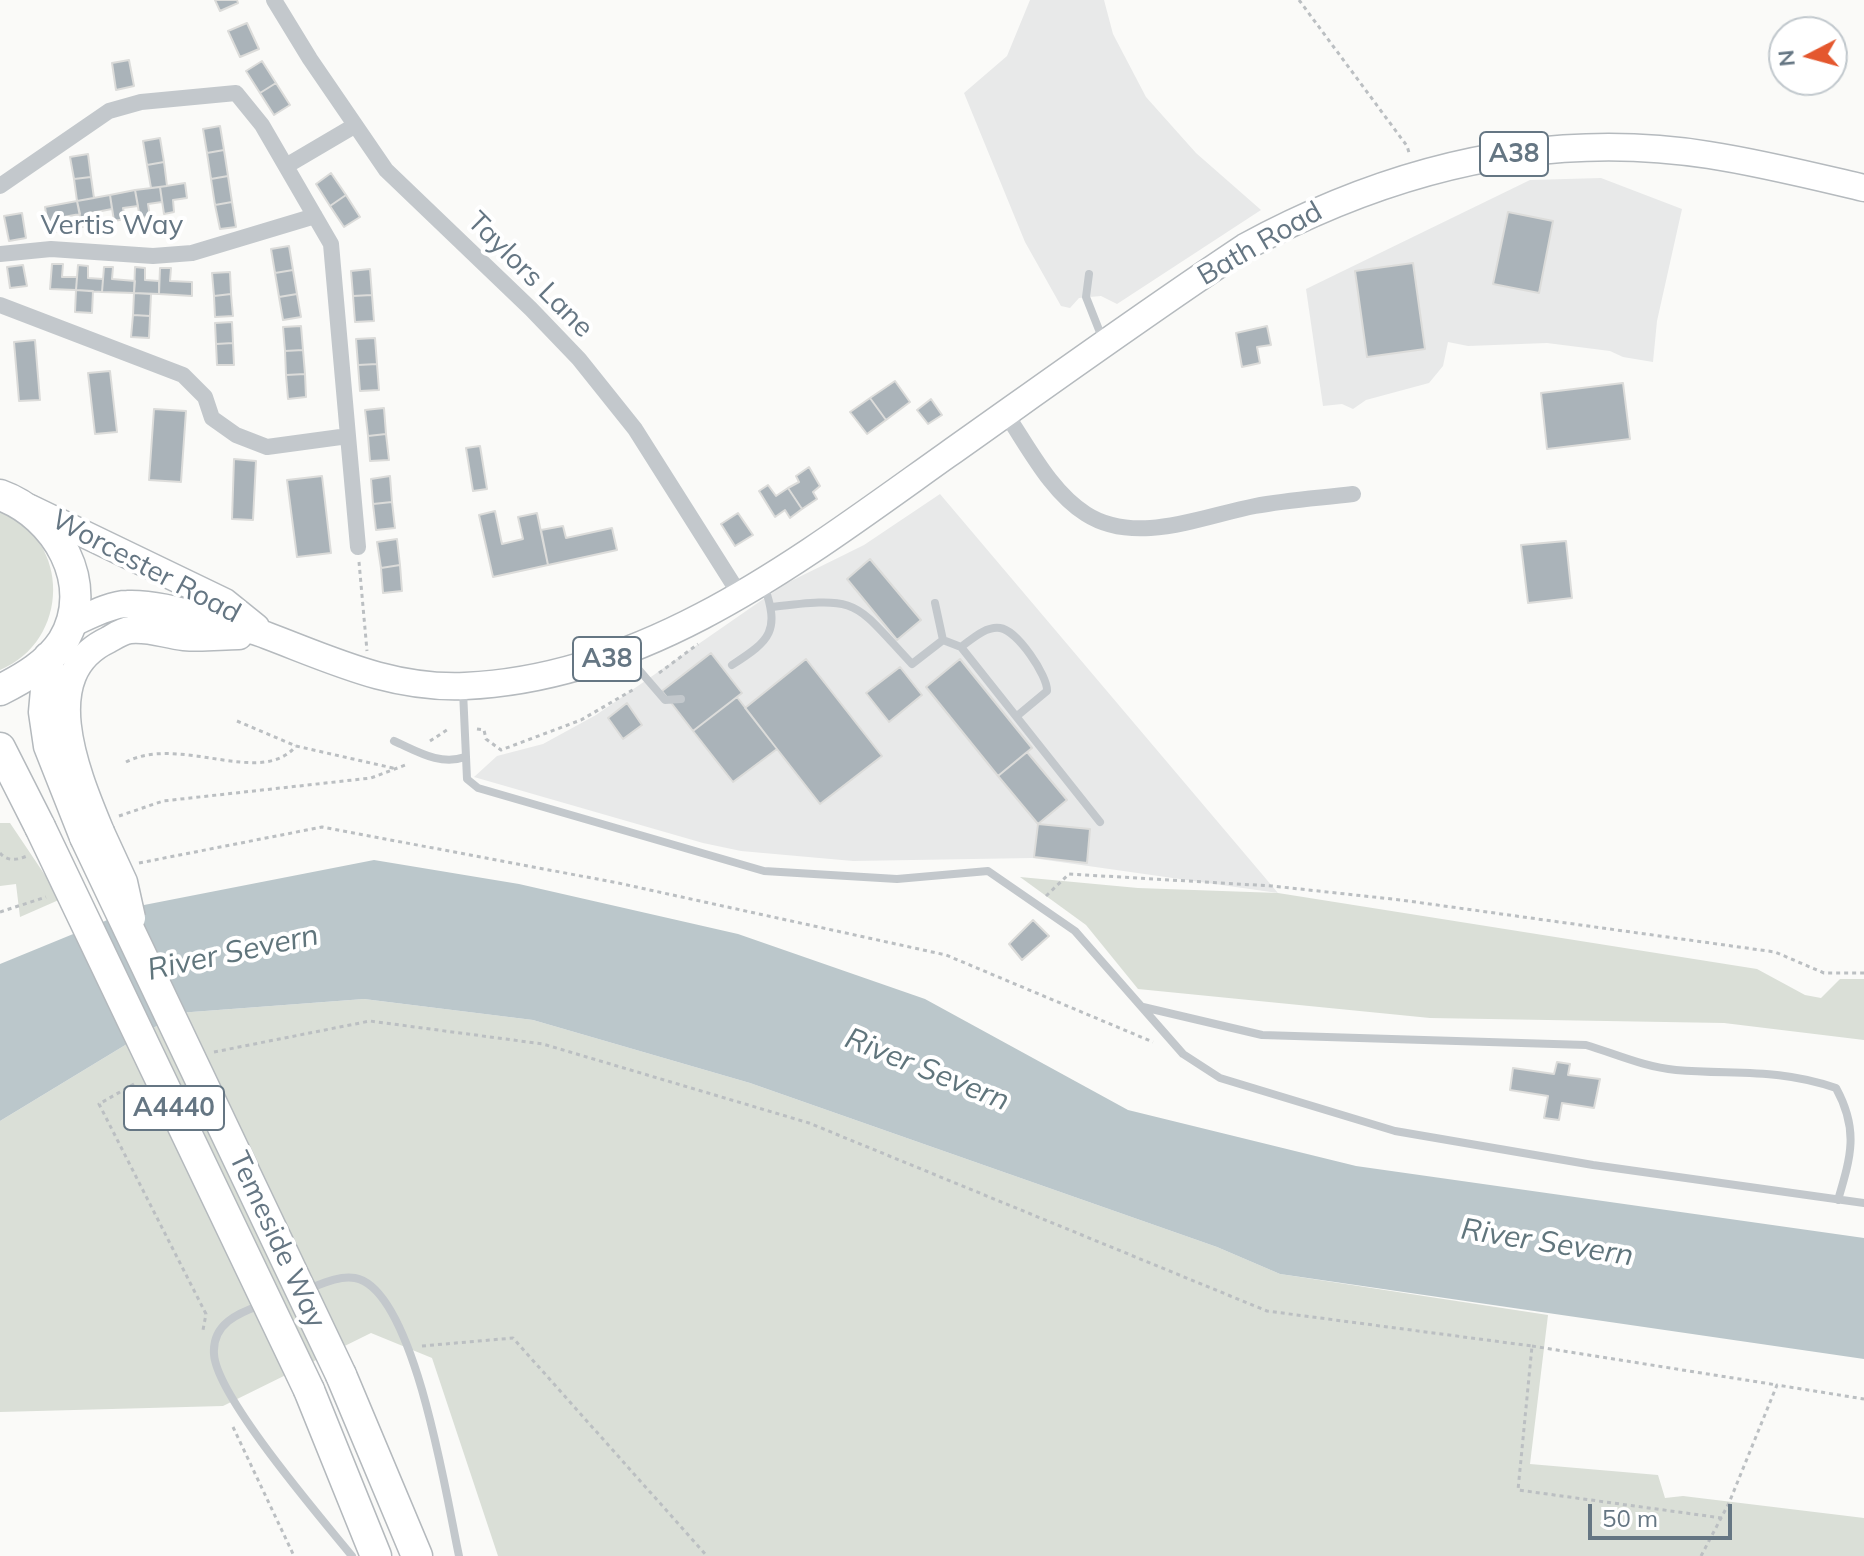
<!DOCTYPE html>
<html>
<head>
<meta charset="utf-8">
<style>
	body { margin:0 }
	#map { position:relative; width:1864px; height:1556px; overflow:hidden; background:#fafaf8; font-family:Mulish,sans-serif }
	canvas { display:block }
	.north { position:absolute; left:1768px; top:16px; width:80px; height:80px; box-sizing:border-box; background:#fff; border:2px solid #c1c8cd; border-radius:50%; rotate:264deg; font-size:22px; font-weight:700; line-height:32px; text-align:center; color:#657683 }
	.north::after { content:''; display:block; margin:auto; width:28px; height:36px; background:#e4572e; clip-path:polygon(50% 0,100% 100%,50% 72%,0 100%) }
	.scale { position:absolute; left:1588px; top:1504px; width:144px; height:36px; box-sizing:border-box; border:4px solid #657683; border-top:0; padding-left:10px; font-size:24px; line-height:28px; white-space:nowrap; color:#657683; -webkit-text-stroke:6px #fff; paint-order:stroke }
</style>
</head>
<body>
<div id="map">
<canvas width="1864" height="1556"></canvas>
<div class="north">N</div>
<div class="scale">50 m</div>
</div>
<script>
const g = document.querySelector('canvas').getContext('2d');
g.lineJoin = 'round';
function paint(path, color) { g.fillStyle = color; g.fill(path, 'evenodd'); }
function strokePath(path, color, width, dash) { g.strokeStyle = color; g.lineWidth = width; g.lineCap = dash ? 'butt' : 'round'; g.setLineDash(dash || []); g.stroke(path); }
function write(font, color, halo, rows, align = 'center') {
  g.font = font + ' Mulish,sans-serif'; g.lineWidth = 8; g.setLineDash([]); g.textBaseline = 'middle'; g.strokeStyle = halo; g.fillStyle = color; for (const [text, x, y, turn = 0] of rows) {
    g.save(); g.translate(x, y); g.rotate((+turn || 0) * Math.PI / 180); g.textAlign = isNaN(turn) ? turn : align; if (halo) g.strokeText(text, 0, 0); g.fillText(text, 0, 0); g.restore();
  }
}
paint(new Path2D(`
	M1030,0H1104L1113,34L1146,97L1196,153L1261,210L1117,304L1101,296L1079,298L1070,308L1061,306L1025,242L964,93L1007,56Z
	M1601,178L1682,209L1657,321L1653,362L1623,357L1610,351L1547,343L1468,346L1448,342L1443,366L1429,383L1366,400L1353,409L1342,404L1323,406L1306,289L1530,180Z
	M940,494L1278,893L1032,858L853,861L741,851L703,843L474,777L497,756L543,744L596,715L785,584L864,545Z`), '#e8e9e9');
paint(new Path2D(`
	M0,511C72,540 70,641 0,670Z
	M0,823H10L61,899L20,917L16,884L0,886Z
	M1020,877L1138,888L1278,893L1757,969L1805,995L1821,998L1840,979H1864V1040L1724,1023L1430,1018L1138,989L1086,925Z
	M364,999L533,1020L750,1083L1217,1247L1280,1274L1548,1315L1530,1464L1658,1475L1665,1498L1683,1496L1864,1518V1556H498L432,1358L371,1333L223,1406L0,1412V1121L178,1013Z`), '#dadfd7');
paint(new Path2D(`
	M374,860L519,884L738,934L925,999L1128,1110L1356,1166L1864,1238V1359L1280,1274L1217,1247L750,1083L533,1020L364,999L178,1013L0,1121V964L144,905Z`), '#bbc7cb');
const building = new Path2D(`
	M215,0H237L238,3L220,11Z
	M247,23L259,49L240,57L228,31Z
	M129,60L134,86L116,90L112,63Z
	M262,61L276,83L260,93L246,71Z
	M276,83L290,105L274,115L260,93Z
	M220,126L224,150L207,153L203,129Z
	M160,138L164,162L147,165L143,141Z
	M224,150L228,176L211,179L207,153Z
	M88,154L91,177L74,179L70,157Z
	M164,162L167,186L151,188L147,165Z
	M331,173L346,195L330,206L316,184Z
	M228,176L232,202L215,205L211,179Z
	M91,177L94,198L77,201L74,179Z
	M185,183L187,198L173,200L174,212L164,214L160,187Z
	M160,187L162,202L148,204L150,217L140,218L135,190Z
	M135,190L138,206L123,208L125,219L114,221L110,195Z
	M110,195L112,209L91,213L93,225L82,227L77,201Z
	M346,195L360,217L344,227L330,206Z
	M77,201L80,214L58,218L60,231L49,233L45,207Z
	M232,202L236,227L220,229L215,205Z
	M1508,212L1553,221L1539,293L1493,284Z
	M22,213L26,238L9,241L4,216Z
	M289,246L293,270L275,273L271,249Z
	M1413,263L1425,349L1367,357L1355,271Z
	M52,264H63L62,277H77L76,290L50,289Z
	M23,265L27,286L10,288L7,267Z
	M78,265L88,266V278L103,279L102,292L76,290Z
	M104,267H113L112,279L135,281L134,293L102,292Z
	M135,267L145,268V280L159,281V294L134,293Z
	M160,268H171L170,281L192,282V296L159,294Z
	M370,269L372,295L353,296L351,271Z
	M293,270L297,294L279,297L275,273Z
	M230,272L231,294L214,296L212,273Z
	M76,290L93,291L92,313L75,312Z
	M134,293L151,294L150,316L133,315Z
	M231,294L233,316L215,317L214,296Z
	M297,294L301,317L283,320L279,297Z
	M372,295L374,321L355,322L353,296Z
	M133,315L150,316L149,338L131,337Z
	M232,322L233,343L216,344L215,323Z
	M301,326L303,350L285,351L283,327Z
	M1267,326L1271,345L1257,347L1260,363L1242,367L1236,333Z
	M375,338L377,364L358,365L356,339Z
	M35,340L40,400L19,401L14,342Z
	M233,343L234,365H217L216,344Z
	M303,350L305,374L286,375L285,351Z
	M377,364L379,390L360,391L358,365Z
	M110,371L117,432L95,434L88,373Z
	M305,374L306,397L288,399L286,375Z
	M895,381L910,402L886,420L870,398Z
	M1623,383L1630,439L1547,449L1541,393Z
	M870,398L886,420L867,434L850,412Z
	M931,399L942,415L928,424L917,410Z
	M384,408L386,434L368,436L365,410Z
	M154,409L186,411L181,482L149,480Z
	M386,434L389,460L370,461L368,436Z
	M480,446L487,489L473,491L466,448Z
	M234,459L256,461L253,520L232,519Z
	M809,467L820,486L813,492L817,499L802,509L788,488L799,482L796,476Z
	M322,476L331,553L297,557L287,480Z
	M390,476L392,502L373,504L371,479Z
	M768,485L776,496L788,488L802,509L790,518L785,510L775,517L759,491Z
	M392,502L395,528L376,530L373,504Z
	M495,511L502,544L523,539L518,517L537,513L548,565L493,577L479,515Z
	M738,513L753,535L735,546L721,524Z
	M563,526L566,538L612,528L617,550L548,565L541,530Z
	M397,539L400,565L381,568L377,542Z
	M1566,541L1572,598L1528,603L1521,545Z
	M870,559L921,620L897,640L847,579Z
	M400,565L402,591L383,593L381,568Z
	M711,653L742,693L693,731L662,691Z
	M806,659L882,756L820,804L745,708Z
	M960,659L1032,748L998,776L926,687Z
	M900,667L922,695L889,722L866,693Z
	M737,697L777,749L733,782L693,731Z
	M627,703L642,725L623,739L608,718Z
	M1027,752L1067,800L1038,824L998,776Z
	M1038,824L1090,829L1087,863L1034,857Z
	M1033,920L1049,936L1022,960L1009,944Z
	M1557,1062L1570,1064L1568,1075L1600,1079L1594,1108L1562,1103L1559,1120L1544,1118L1548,1096L1510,1090L1513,1068L1554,1074Z`);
paint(building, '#aab3b9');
strokePath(building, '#dcdcda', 2);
const primary = new Path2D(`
	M30,508L225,602L256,627
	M71,624C87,617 110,604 127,604C153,603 180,611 205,618C226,623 248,628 268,636C334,661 392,689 465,686C649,678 802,558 947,455C1046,385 1144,314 1245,247C1389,169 1544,129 1709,155C1761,163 1813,176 1864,188
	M101,832C78,776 34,675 108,640C115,636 122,631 130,630C150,628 165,635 184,637C202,639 222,636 239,636`);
const highway = new Path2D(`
	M0,495C56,515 97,584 63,641C48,664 24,678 0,690
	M49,657L44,712L49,746L85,837
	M0,748L40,827
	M341,1375L417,1556
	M309,1390L376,1556`);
strokePath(primary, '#b5babe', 29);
strokePath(highway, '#b4b9bd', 33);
strokePath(new Path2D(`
	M1299,0L1407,146L1410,156
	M359,562L367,651
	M659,673L698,644
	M237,721L296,746L397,769
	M477,729L484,730L486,739L501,750L581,720L636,688
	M430,741L450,728
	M126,762C180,734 261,788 296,746
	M119,816L163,801L371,778L408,764
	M0,853C8,862 17,860 27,856
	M139,863L322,827L618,883L946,955L1153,1042
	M1046,896L1069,874L1272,886L1401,900L1775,952L1824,973H1864
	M0,912L46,897
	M214,1052L370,1021L543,1044L809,1123L1267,1311L1532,1346L1518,1490L1722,1518
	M134,1084L99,1104L206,1314L203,1330
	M422,1346L513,1338L707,1556
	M1532,1346L1777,1385
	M233,1427L294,1556
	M1701,1556L1729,1503L1777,1385L1864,1399`), '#bbbfc2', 3, [4, 4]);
strokePath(new Path2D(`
	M1089,274L1086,297L1103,340
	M935,603L943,640
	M772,607C861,596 853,601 912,664L943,640L961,647L1100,822
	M961,647C971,640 985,626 1000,628C1017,630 1048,676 1047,691L1017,716
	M627,656L665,700L681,699
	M732,665C771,640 780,631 764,585
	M463,691L467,779L478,788L764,871L897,879L988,871L1075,931L1183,1054L1220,1078L1395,1131L1593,1165L1864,1203
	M394,741C417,751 440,766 465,757
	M1143,1007L1262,1035L1586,1045C1616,1054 1644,1067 1676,1070C1735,1075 1777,1068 1836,1088C1859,1130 1851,1156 1838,1200
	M308,1289C321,1284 340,1275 355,1278C415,1289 447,1501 459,1556
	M261,1305C238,1313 212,1324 214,1354C216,1396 322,1519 352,1556`), '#c3c8cc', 8);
strokePath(new Path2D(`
	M274,0L310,59L386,170L531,309L579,359L635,429L740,595
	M286,166L354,126
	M0,186L109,111L141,102L236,93L262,125L331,244L348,436L267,447L236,435L212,418L205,397L183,375L0,305
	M0,254L51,249L153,256L192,253L315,216
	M1006,414C1029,448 1051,492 1086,514C1136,546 1203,516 1255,506C1287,500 1320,498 1353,494
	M348,436L358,547`), '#c3c8cc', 16);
strokePath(primary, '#fff', 26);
strokePath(highway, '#fff', 30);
const primaryBridge = new Path2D(`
	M101,832L124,882L132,918`);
const highwayBridge = new Path2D(`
	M40,827L309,1390
	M85,837L341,1375`);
strokePath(primaryBridge, '#b5babe', 29, []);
strokePath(highwayBridge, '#b4b9bd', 33, []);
strokePath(primaryBridge, '#fff', 26);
strokePath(highwayBridge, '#fff', 30);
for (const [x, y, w] of [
	[1514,154,68],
	[607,659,68],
	[174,1108,100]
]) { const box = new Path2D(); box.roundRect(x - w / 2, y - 22, w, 44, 6); g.fillStyle = '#fff'; g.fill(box); strokePath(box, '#657683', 2); }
write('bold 26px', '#657683', null, [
	["A38",1514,154],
	["A38",607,659],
	["A4440",174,1108]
]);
write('28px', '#657683', '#fff', [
	["Vertis Way",112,226],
	["Bath Road",1260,244,-30],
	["Taylors Lane",530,275,45],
	["Worcester Road",146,567,28],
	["Temeside Way",277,1240,65]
]);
write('italic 30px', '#60757c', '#fff', [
	["River Severn",233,953,-12],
	["River Severn",927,1070,22],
	["River Severn",1547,1243,9]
]);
</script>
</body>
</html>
